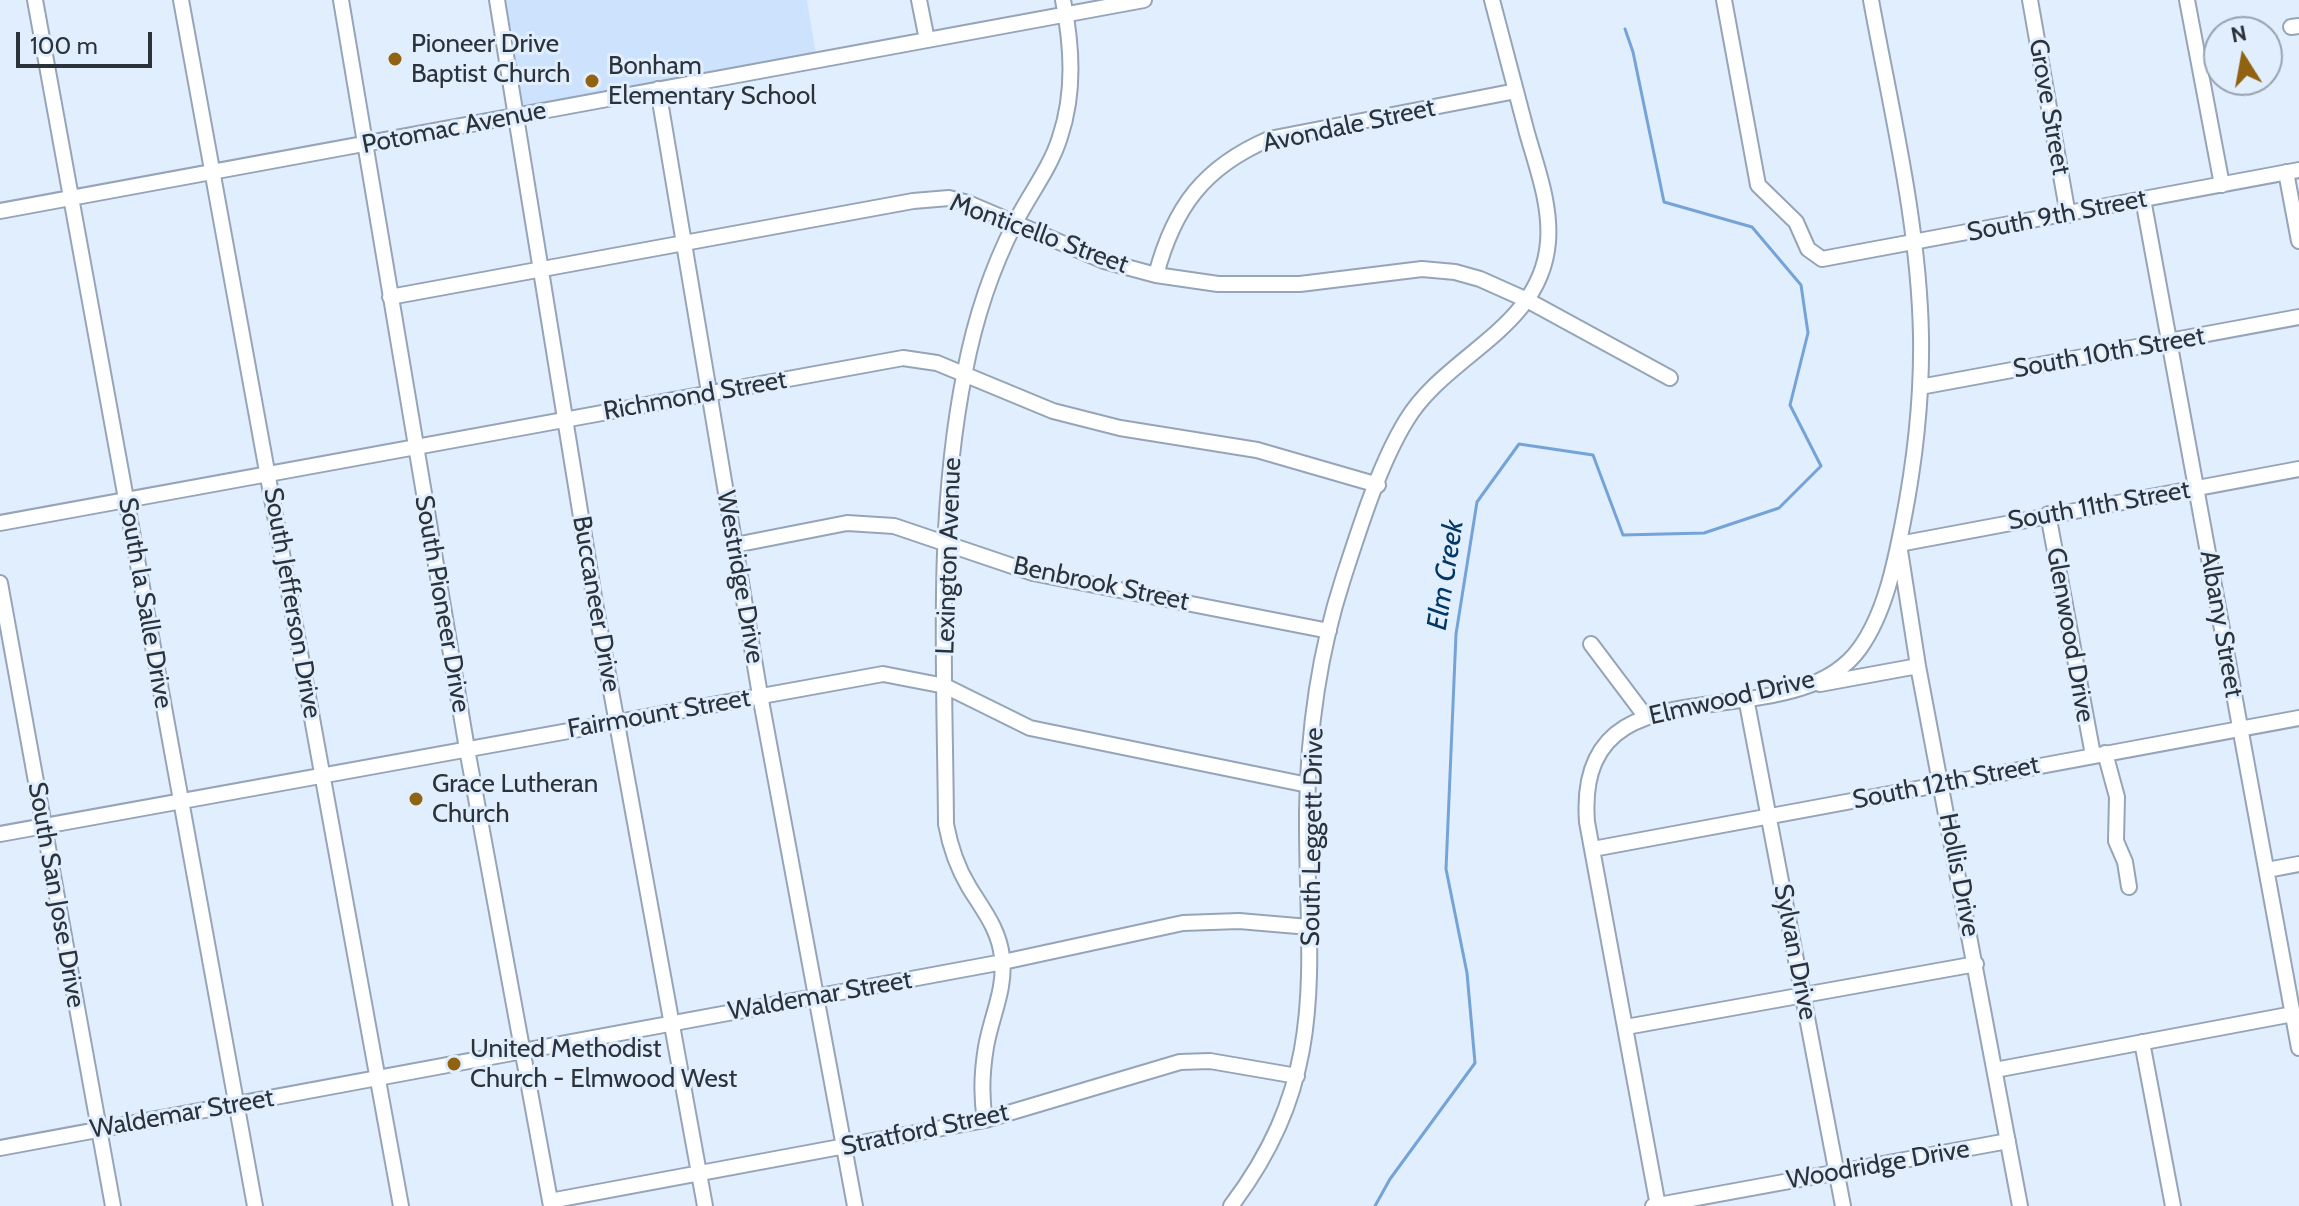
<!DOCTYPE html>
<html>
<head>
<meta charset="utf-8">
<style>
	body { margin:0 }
	#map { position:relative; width:2299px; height:1206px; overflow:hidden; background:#e1eefe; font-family:Cabin,sans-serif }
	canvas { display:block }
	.north { position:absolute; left:2203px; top:16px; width:80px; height:80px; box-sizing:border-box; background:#e1eefe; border:2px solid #98a3af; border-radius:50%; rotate:349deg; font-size:22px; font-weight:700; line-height:32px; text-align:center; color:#2b3239 }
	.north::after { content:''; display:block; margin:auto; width:28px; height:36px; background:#91620f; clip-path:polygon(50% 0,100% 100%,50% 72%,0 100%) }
	.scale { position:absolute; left:16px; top:32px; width:136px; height:36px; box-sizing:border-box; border:4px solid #2b3239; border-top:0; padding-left:10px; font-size:24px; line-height:28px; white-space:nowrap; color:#2b3239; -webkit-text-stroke:6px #e1eefe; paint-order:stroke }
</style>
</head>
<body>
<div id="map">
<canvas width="2299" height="1206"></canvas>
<div class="north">N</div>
<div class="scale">100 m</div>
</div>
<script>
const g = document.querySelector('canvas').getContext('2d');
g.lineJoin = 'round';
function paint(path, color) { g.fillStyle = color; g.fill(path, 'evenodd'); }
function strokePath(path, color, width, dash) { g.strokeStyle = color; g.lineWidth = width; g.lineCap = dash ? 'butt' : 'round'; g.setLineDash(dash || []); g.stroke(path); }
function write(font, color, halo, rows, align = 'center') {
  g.font = font + ' Cabin,sans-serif'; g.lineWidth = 6; g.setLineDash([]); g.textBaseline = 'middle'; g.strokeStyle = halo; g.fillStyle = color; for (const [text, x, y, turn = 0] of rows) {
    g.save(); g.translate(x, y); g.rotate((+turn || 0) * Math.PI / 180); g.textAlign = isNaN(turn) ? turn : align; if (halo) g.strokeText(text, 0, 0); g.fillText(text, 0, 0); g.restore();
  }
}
paint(new Path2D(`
	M504,0H807L816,54L521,108Z`), '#cde3fd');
strokePath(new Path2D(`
	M1375,1206L1390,1179L1475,1063L1467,973L1446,869L1456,634L1477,502L1519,444L1593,455L1623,535L1704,533L1779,508L1821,466L1790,405L1808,333L1801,285L1752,227L1664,202L1633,52L1625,29`), '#74a3d8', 3);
const minor = new Path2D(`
	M35,0L255,1206
	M181,0L401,1206
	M341,0L467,749L551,1206
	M497,0L595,603L705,1206
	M919,0L927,40
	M1724,0L1758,185L1796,222L1808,249L1822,259L2299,170
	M2030,0L2068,215
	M2187,0L2222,185
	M2291,27L2299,26
	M658,89L760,695L855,1206
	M2286,172L2299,241
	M2143,199L2299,1048
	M0,211L1144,0
	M1156,275C1174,207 1204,167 1269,139L1516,91
	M390,297L913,201L949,198L968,203L1104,261L1156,275L1218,284H1300L1422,269L1455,272L1480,279L1527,300L1670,378
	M1920,387L2299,317
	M2048,514L2093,755
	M0,523L903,358L937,363L1053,411L1120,428L1257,450L1378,485
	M735,545L847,523L894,526L1033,573L1329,631
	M0,583L113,1206
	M1591,644L1646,717
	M1820,684L1918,666
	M1746,698L1843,1206
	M2105,753L2117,797L2116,841L2125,862L2129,887
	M0,834L883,674L945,686L1030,728L1308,785
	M1593,849L2299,718
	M2267,870L2299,864
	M1626,1027L1976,964
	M2142,1042L2173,1206
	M1995,1070L2293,1014
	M985,1120C981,1097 982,1071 986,1047C991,1017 1006,989 1002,957C999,929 983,910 969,887C957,867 950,846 946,824C945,673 935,519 965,371C975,319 991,270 1015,223C1029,195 1051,167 1060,137C1075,92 1072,46 1063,0
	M0,1148L1003,962L1183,923L1239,921L1309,927
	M550,1201L985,1120L1180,1062L1210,1061L1297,1076
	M1231,1206C1332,1072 1306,967 1307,812C1308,734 1319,653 1343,579C1359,530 1379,465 1406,421C1446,354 1541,329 1548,242C1551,205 1537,168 1527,133C1515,89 1504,44 1492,0
	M1653,1206L2008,1141
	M1658,1206L1587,822C1574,648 1791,746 1860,648C1885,613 1895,563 1903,522C1915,461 1922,398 1921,336C1919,223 1891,110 1871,0
	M2020,1206L1918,666L1899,544L2299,469`);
strokePath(minor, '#95a5b7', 18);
strokePath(minor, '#fff', 14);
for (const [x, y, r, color] of [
	[395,59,8,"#91620f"],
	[592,81,8,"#91620f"],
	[416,799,8,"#91620f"],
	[454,1064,8,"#91620f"]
]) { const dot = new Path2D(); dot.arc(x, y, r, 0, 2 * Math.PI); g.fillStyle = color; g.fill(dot); strokePath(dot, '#e1eefe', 3); }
write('26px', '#2b3239', '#e1eefe', [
	["Pioneer Drive",411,44],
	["Baptist Church",411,74],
	["Bonham",608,66],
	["Elementary School",608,96],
	["Grace Lutheran",432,784],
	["Church",432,814],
	["United Methodist",470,1049],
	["Church - Elmwood West",470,1079]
], 'left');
write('26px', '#2b3239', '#e1eefe', [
	["Grove Street",2049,107,80],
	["Avondale Street",1349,126,-12],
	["Potomac Avenue",454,128,-11],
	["South 9th Street",2057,216,-11],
	["Monticello Street",1039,234,20],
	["South 10th Street",2109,353,-10],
	["Richmond Street",695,396,-10],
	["South 11th Street",2099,506,-10],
	["Lexington Avenue",949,556,-88],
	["Westridge Drive",740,577,80],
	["Benbrook Street",1101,584,12],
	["South la Salle Drive",145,603,80],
	["South Jefferson Drive",292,603,80],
	["South Pioneer Drive",442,604,80],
	["Buccaneer Drive",596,604,80],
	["Albany Street",2221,624,80],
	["Glenwood Drive",2070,635,80],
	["Elmwood Drive",1732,698,-13],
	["Fairmount Street",659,714,-10],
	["South 12th Street",1946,783,-11],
	["South Leggett Drive",1313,837,-89],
	["Hollis Drive",1959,875,79],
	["South San Jose Drive",56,895,80],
	["Sylvan Drive",1795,952,79],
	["Waldemar Street",820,996,-10],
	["Waldemar Street",182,1114,-10],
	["Stratford Street",925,1130,-12],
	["Woodridge Drive",1878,1165,-10]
]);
write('italic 28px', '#003767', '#e1eefe', [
	["Elm Creek",1446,575,-81]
]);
</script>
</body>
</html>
